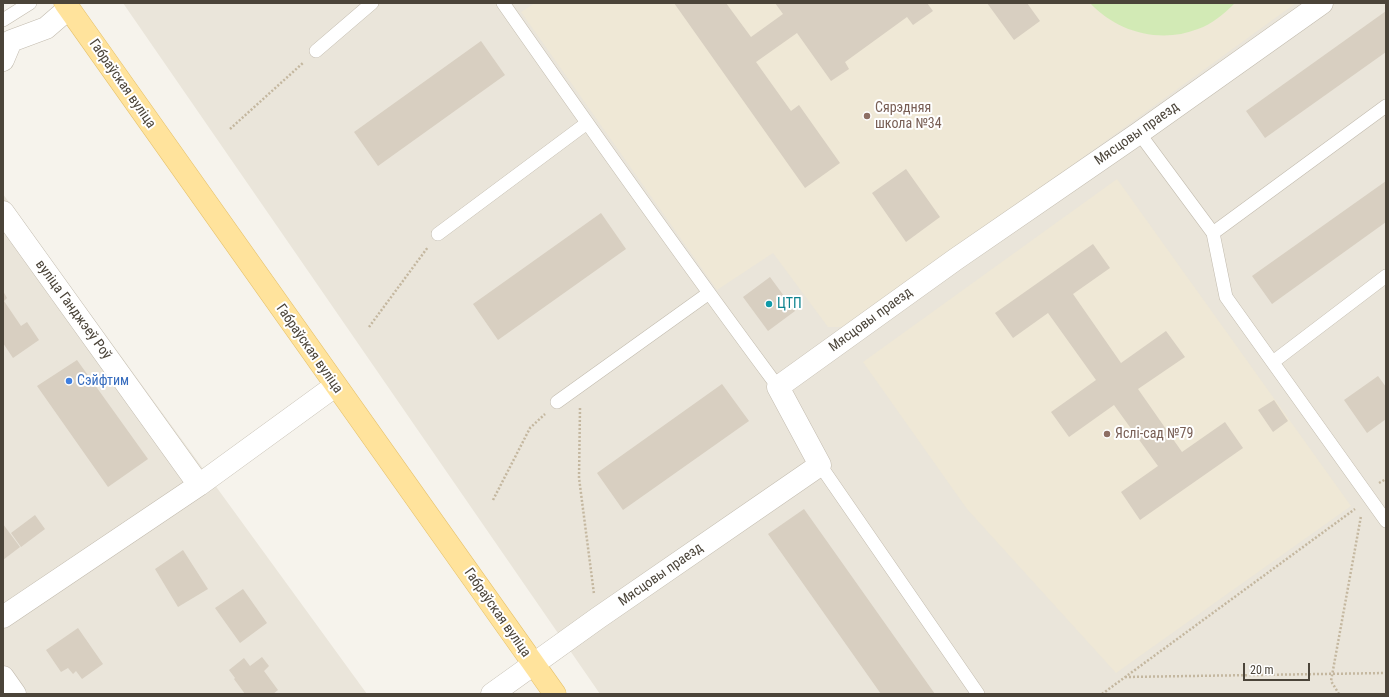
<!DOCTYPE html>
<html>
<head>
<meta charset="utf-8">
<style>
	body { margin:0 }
	#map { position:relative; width:1389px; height:697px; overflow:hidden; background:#f6f3ec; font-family:"Roboto Condensed",sans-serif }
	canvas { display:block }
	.frame { position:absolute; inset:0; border:4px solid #4b4439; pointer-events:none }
	.scale { position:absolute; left:1243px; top:663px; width:67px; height:18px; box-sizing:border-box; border:2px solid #4b4439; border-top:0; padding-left:5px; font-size:12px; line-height:14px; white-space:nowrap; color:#4b4439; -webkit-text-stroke:3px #fff; paint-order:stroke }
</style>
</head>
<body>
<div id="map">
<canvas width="1389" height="697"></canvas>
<div class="frame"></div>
<div class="scale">20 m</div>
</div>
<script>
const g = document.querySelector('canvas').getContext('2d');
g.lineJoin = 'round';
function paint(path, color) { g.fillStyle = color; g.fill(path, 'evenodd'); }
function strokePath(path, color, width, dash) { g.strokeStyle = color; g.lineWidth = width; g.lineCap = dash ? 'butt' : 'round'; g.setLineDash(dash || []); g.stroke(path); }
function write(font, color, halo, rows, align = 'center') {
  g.font = font + ' "Roboto Condensed",sans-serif'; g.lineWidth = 4; g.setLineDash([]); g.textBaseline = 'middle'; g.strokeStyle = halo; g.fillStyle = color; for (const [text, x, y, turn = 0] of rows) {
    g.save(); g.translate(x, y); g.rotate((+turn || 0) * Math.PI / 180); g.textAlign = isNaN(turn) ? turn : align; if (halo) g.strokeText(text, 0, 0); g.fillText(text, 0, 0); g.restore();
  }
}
paint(new Path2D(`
	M123,3H1386V694H600Z
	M3,194L367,694H3Z`), '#eae5da');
paint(new Path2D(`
	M535,3H1296L998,219L845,327H828L773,253L717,290L521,12Z
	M1117,179L1351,506L1116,673L967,509L863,362Z`), '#efe8d6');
paint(new Path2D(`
	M1090,3H1235C1224,14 1212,24 1198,29C1160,44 1117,32 1090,3Z`), '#d2eab5');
paint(new Path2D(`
	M674,3H726L751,37L783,14L775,3H927L933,11L913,25L907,17L845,62L849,69L831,81L797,33L756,62L791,111L799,105L840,163L805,188Z
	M987,3H1027L1040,21L1014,40Z
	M1386,11V52L1265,138L1246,111Z
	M481,41L505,75L378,166L354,132Z
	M906,169L940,217L906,242L872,193Z
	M1386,181V222L1272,304L1252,276Z
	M601,213L626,249L498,340L473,304Z
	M1093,244L1110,268L1073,294L1121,363L1166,331L1185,357L1138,389L1182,452L1225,422L1243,448L1140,520L1121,492L1158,466L1114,405L1069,437L1051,412L1096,380L1048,313L1013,338L995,313Z
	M770,277L795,311L768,331L743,297Z
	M3,291L7,298L4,301L21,326L27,322L39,340L13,358L3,343Z
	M77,360L148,459L108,487L37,386Z
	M1378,376L1386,387V419L1367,433L1344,400Z
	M722,384L749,421L623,510L597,473Z
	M1274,400L1288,421L1273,432L1258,410Z
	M804,509L826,540L935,694H881L768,534Z
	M35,515L45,529L21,547L11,533Z
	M3,524L20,547L3,560Z
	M183,550L208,589L178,607L155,569Z
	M243,589L267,623L240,643L215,608Z
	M78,628L103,664L82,679L76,671L73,674L68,668L61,672L46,650Z
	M262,657L269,666L264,671L278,690L273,694H245L234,679L235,678L229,670L244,658L250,666Z`), '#d8cfc1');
const service = new Path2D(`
	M503,3C593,132 684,260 778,387
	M3,20L30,3
	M316,51L372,3
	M1139,133L1213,233L1226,297L1386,521
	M1213,233L1386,106
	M438,234L587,123
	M1273,362L1386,276
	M557,402L709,293
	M820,465L978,694`);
const minor = new Path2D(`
	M3,60L11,41L46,28L68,9
	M3,212L199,485
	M3,617L199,485L335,386
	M3,677L15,694
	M492,694L598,618L820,465L778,387L956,259L1139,133L1322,3`);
const primary = new Path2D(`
	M65,3L555,694`);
strokePath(service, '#c2bbae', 14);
strokePath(minor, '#c2bbae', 23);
strokePath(primary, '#e6c16a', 23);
strokePath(new Path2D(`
	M230,129L304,62
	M369,327L428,247
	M580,408L579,478L594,594
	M1379,483L1386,479
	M493,500L530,428L545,414
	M1125,677L1386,673
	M1102,694L1355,509
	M1339,694L1331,681L1361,516`), '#c4b79f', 2.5, [2, 2]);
strokePath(service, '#fff', 13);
strokePath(minor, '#fff', 22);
strokePath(primary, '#ffe39c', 22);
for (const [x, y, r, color] of [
	[867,116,4,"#8d6e63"],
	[769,304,4,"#0f9aa8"],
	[69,381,4,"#3f7fe0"],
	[1107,434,4,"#8d6e63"]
]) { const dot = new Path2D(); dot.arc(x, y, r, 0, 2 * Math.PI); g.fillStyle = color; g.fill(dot); strokePath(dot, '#fff', 1.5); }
write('14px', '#4b4439', '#fff', [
	["Габраўская вуліца",122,84,55],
	["Мясцовы праезд",1137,134,-35],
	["вуліца Ганджэеў Роў",73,310,54],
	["Мясцовы праезд",871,320,-36],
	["Габраўская вуліца",309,349,55],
	["Мясцовы праезд",661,575,-35],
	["Габраўская вуліца",497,613,55]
]);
write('14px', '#785e54', '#fff', [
	["Сярэдняя",875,108],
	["школа №34",875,124],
	["Яслі-сад №79",1115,434]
], 'left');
write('14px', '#0d838f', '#fff', [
	["ЦТП",777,304]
], 'left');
write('14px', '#366cbe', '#fff', [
	["Сэйфтим",77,381]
], 'left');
</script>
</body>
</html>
